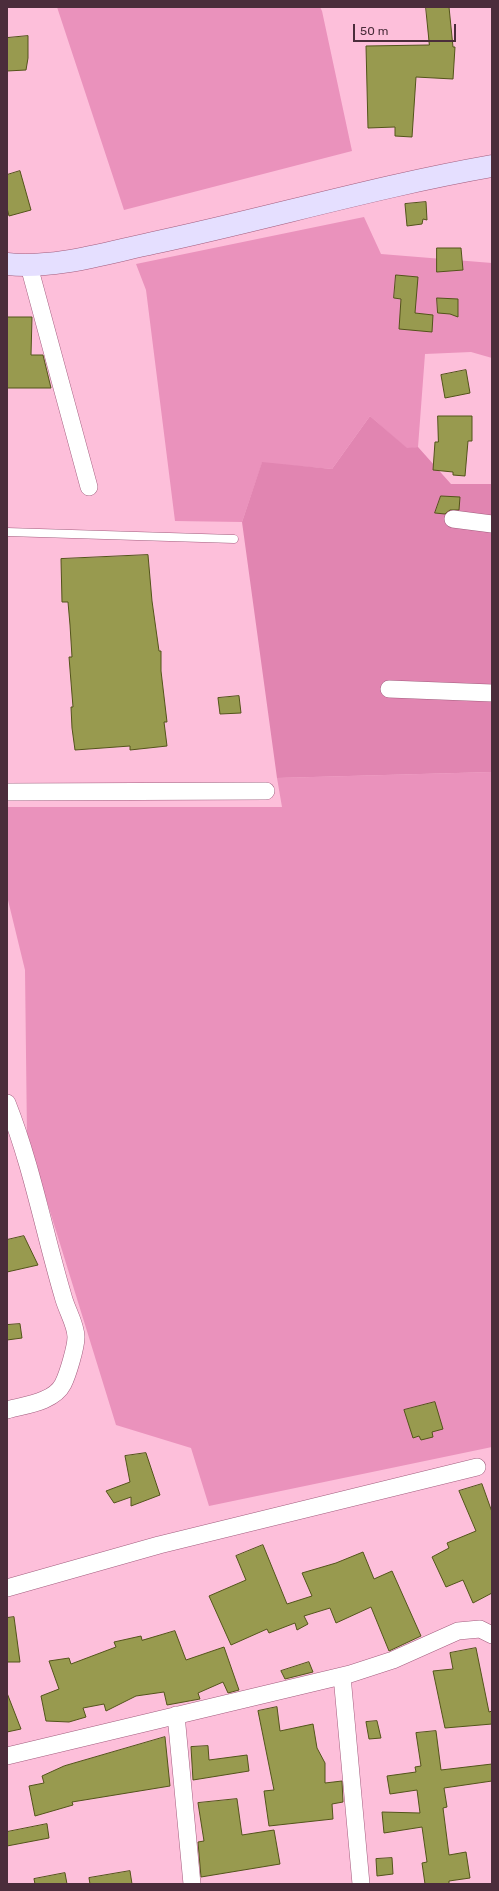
<!DOCTYPE html>
<html>
<head>
<meta charset="utf-8">
<style>
	body { margin:0 }
	#map { position:relative; width:499px; height:1891px; overflow:hidden; background:#fdbfda; font-family:Rubik,sans-serif }
	canvas { display:block }
	.frame { position:absolute; inset:0; border:8px solid #4b2d3b; pointer-events:none }
	.scale { position:absolute; left:353px; top:24px; width:103px; height:18px; box-sizing:border-box; border:2px solid #4b2d3b; border-top:0; padding-left:5px; font-size:12px; line-height:14px; white-space:nowrap; color:#4b2d3b; -webkit-text-stroke:3px #fdbfda; paint-order:stroke }
</style>
</head>
<body>
<div id="map">
<canvas width="499" height="1891"></canvas>
<div class="frame"></div>
<div class="scale">50 m</div>
</div>
<script>
const g = document.querySelector('canvas').getContext('2d');
g.lineJoin = 'round';
function paint(path, color) { g.fillStyle = color; g.fill(path, 'evenodd'); }
function strokePath(path, color, width, dash) { g.strokeStyle = color; g.lineWidth = width; g.lineCap = dash ? 'butt' : 'round'; g.setLineDash(dash || []); g.stroke(path); }
paint(new Path2D(`
	M57,7H320L322,11L352,151L124,210Z
	M364,217L381,254L492,263V358L471,352L425,354L418,447L407,449L370,416L332,469L262,463L242,522L175,521L146,290L136,264Z
	M492,772V1447L209,1506L191,1448L116,1425L27,1137L25,970L7,896V807H282L277,778Z`), '#ea92bc');
paint(new Path2D(`
	M370,416L407,448L418,447L451,484H492V772L277,778L242,522L262,462L332,469Z`), '#e185b1');
const building = new Path2D(`
	M426,7H449L453,47H455L453,79L416,77L412,137L395,136V127L368,128L366,46L429,45Z
	M28,36V58L26,70L7,71V38Z
	M20,171L31,210L9,216L7,208V175Z
	M426,202L427,220L423,219L422,224L407,226L405,204Z
	M437,248H461L463,270L437,272Z
	M396,275L418,277L415,313L433,315L432,332L399,329L401,299L394,298Z
	M437,298L458,299V317L450,314L438,313Z
	M7,317H32L31,355H43L51,388H7Z
	M466,370L470,393L445,398L441,375Z
	M438,416H472V441H468L465,476L453,475V472L433,470L435,442H438Z
	M441,496L460,497L459,510H450L445,514L435,513Z
	M148,555L152,601L159,651H161V671L167,722H164L167,746L130,750V746L75,750L72,728L71,707H73L69,657H72L70,625L68,602H62L61,559Z
	M239,696L241,713L220,714L218,698Z
	M24,1236L38,1265L7,1272V1240Z
	M20,1324L22,1338L7,1340V1325Z
	M435,1402L443,1429L432,1432L433,1437L421,1440L419,1436L413,1438L404,1410Z
	M146,1453L160,1495L131,1506V1497L114,1503L106,1491L130,1482L125,1456Z
	M482,1484L492,1512V1593L473,1603L463,1580L446,1587L432,1557L449,1548L447,1543L476,1531L459,1491Z
	M263,1545L287,1604L312,1596L302,1573L336,1563L363,1552L374,1579L392,1571L421,1636L389,1651L371,1607L336,1623L330,1608L304,1616L308,1624L297,1630L295,1623L269,1633L267,1629L231,1645L209,1596L246,1580L236,1556Z
	M14,1617L20,1662H7V1618Z
	M175,1631L186,1660L224,1647L239,1690L228,1693L223,1682L198,1693L200,1699L167,1705L164,1692L136,1696L106,1711L104,1704L83,1708L86,1717L69,1722L46,1721L41,1696L59,1689L49,1661L69,1658L71,1664L116,1647L114,1642L141,1636L142,1640Z
	M476,1648L489,1712L492,1711V1724L445,1728L433,1671L453,1669L450,1653Z
	M309,1662L313,1672L285,1679L281,1671Z
	M7,1693L21,1729L7,1732Z
	M277,1707L280,1731L313,1724L317,1748L325,1763V1783L342,1781L343,1802L332,1804L333,1819L269,1826L264,1791L274,1790L258,1711Z
	M377,1721L381,1738L369,1739L366,1722Z
	M436,1731L441,1770L492,1764V1781L444,1788L447,1807L443,1808L449,1855L466,1852L470,1878L449,1881V1884H425L422,1863L427,1862L422,1827L384,1833L382,1812L420,1813L417,1790L390,1794L387,1776L416,1772L415,1767L421,1766L416,1733Z
	M165,1737L170,1786L72,1802L73,1805L35,1816L29,1786L44,1783L42,1776L64,1766Z
	M208,1746L209,1760L247,1755L249,1771L193,1780L191,1747Z
	M237,1799L242,1835L274,1830L280,1864L201,1877L198,1842L204,1841L198,1803Z
	M47,1824L49,1838L7,1846V1832Z
	M392,1858L393,1874L377,1876L376,1859Z
	M130,1871L132,1884H90L89,1878Z
	M65,1873L67,1884H35L34,1879Z`);
paint(building, '#989a4f');
strokePath(building, '#53541a', 1);
const lane = new Path2D(`
	M7,532L234,539`);
const street = new Path2D(`
	M29,266L89,487
	M453,519L492,524
	M389,689L492,693
	M7,792L266,791
	M7,1103C32,1166 44,1232 63,1296C66,1309 76,1324 76,1337C76,1347 68,1374 63,1384C54,1402 25,1405 7,1410
	M7,1588L159,1545L477,1467
	M342,1676L361,1884
	M176,1715L192,1884
	M7,1756L350,1674L393,1660L458,1631L480,1629L492,1635`);
const secondary = new Path2D(`
	M7,264C55,269 106,253 153,243C266,219 378,186 492,166`);
strokePath(lane, '#a25d7e', 9);
strokePath(street, '#a25d7e', 18);
strokePath(secondary, '#a25d7e', 23);
strokePath(lane, '#fff', 8);
strokePath(street, '#fff', 17);
strokePath(secondary, '#e5dfff', 22);
</script>
</body>
</html>
